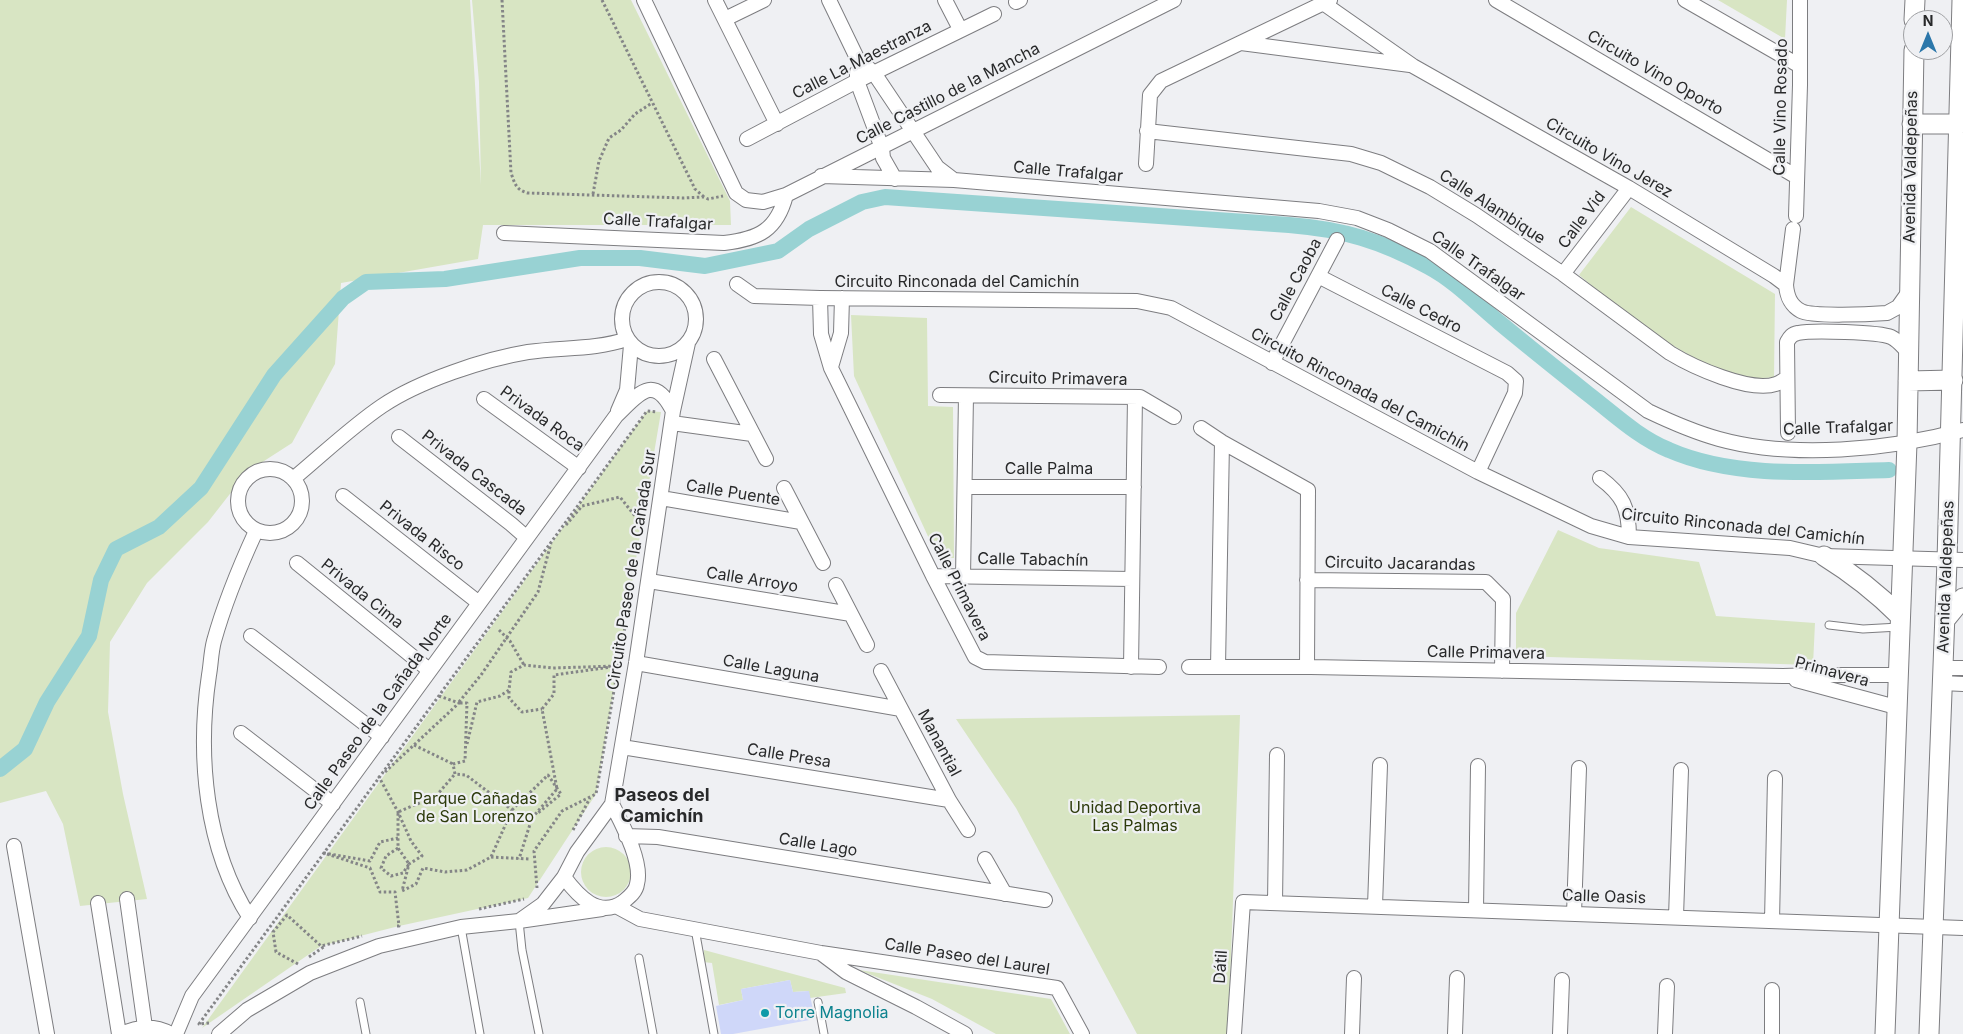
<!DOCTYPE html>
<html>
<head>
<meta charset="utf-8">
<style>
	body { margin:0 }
	#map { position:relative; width:1963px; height:1034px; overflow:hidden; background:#eff0f3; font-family:Inter,sans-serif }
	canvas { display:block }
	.north { position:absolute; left:1903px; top:10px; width:50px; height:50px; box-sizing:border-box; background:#eff0f3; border:1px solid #9fa0a3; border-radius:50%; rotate:0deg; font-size:14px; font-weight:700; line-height:20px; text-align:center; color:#28292a }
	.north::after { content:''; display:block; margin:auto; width:18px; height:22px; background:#2c77aa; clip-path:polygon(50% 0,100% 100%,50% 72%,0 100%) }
</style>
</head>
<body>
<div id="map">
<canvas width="1963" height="1034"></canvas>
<div class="north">N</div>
</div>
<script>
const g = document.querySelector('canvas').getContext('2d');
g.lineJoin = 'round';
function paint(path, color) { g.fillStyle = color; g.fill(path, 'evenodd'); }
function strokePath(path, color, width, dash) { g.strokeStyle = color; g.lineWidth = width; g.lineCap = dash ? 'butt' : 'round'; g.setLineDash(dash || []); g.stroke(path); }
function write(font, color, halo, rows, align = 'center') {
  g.font = font + ' Inter,sans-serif'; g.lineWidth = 4.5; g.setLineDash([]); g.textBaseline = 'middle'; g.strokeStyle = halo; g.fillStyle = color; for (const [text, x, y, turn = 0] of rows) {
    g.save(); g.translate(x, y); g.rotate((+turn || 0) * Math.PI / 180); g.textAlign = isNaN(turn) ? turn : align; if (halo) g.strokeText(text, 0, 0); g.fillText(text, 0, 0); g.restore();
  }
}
paint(new Path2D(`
	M0,0H470L481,185L479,82L472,0H631L730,201L731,225H483L478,259L341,283L335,364L292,443L247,472L208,522L147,583L110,642L108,712L123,794L147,899L80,906L63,824L46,791L0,803Z
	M1718,0H1787L1785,39Z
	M1631,207L1775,294L1774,377C1714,388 1623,312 1579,275Z
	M851,315L927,318L928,406L953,407L954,558H938L854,376Z
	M647,411L661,412L596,794L528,898L399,926L321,946L202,1028Z
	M1558,530L1599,548L1699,562L1716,616L1815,623L1813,665L1516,656V613Z
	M1240,715L1228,1034H1137L1016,808L956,719Z
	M581 872a25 25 0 1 1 50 0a25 25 0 1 1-50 0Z
	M704,950L845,988L846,993L810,998L808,991L793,992L790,980L741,989L743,1000L719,1005L712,963L703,962Z
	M859,970L1051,999L1070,1034H996L932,999Z`), '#d8e5c3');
strokePath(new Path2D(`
	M0,769L25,749L47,702L89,636L101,580L116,549L159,527L201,488L274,375L343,298L366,282L445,279L580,258H640L705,266L778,251L809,229L862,202L885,197L1289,225C1342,229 1382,241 1429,267C1455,281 1477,304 1500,323C1529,347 1559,371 1588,394C1614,414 1639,438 1669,450C1735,479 1819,472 1889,470`), '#98d2d3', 16);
paint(new Path2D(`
	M790,980L793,992L809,991L815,1019L733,1034H721L716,1006L743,1000L741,989Z`), '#cfd7f9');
const lane = new Path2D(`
	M1829,625L1863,629L1899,627
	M519,921L522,950L539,1034
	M461,927L480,1034
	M695,929L714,1034
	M639,958L653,1034
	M360,1002L366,1034
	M818,1002L824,1034`);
const street = new Path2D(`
	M644,0L736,193L746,200L763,202L786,195L1174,0
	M715,0L777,124
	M829,0L857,58L874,73L937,167L954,180
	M945,0L960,29
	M1496,0L1797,177
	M1685,0L1800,66
	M1016,2L1020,0
	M1323,3L1413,66L1629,188L1774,276L1786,285
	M725,19L764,0
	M1241,43L1410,65
	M857,72V81L882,148L883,158L895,179
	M1147,131L1351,154L1381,163L1430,187L1476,215L1563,274L1670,353C1693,367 1750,393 1776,384C1780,383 1783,380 1787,378
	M747,139L857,81L994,14
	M1146,164L1150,95L1161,81L1330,0
	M821,176L954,180L1319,211L1357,218L1388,230L1430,251L1648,411C1671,422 1694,432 1719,439C1791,459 1891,450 1963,430
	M1796,216L1800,85V0
	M1793,229L1786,285C1787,296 1790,305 1801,311C1812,317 1872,314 1887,313L1898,307L1908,293
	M504,233L724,243C759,239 777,230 786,195
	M1563,274L1629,188
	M1318,276L1507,373L1516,381L1515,393L1478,472
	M622 319a37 37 0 1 1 74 0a37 37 0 1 1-74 0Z
	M737,284L754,296L820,298L1137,301L1171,308L1478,472L1591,526L1629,537L1790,548L1824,556L1963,560
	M820,298L821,334L831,368L933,576L975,657L985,662L1159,667
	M714,359L766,459
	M1272,363L1337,240
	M831,367L841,333L842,298
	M940,395L1140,397L1174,417
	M484,399L579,468
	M618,411L627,390L631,345
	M672,423L752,434
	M1201,428L1222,442L1308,490L1307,667
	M1788,433L1787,342C1790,337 1792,334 1798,333C1812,330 1879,332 1891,337C1898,340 1903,347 1908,352
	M399,437L511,524L527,538
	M238 501a32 32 0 1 1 64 0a32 32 0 1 1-64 0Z
	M1600,478C1623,495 1629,508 1629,537
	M293,479C322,455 351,427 382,406C419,381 485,359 528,352C561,347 595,350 627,339
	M965,487H1134
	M784,488L823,563
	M343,496L479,603
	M661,498L801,522
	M297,563L429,670
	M933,576L1132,579
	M963,577L966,396
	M1307,580L1486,582L1503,599L1502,671
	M649,581L851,614
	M836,585L867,645
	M251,636L382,737
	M636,663L901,709
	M1131,667L1135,397
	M1189,667H1311L1783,676L1816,675H1897
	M1218,667L1222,442
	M1943,668H1963
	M881,671L949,800L968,830
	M1796,680L1896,707
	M1942,683L1963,684
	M241,733L333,804
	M622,747L949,800
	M626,836L658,837L1045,900
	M14,846L47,1034
	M985,859L1005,894
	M564,877C578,896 599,919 623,902C629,897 636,892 637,884C643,862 622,824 612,804
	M127,899L145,1027
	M98,903L119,1034
	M1275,903L1277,755
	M616,906L640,919L821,953L1057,988L1082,1034
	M1375,906L1380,765
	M1476,910L1478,766
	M1574,914L1579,768
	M1676,917L1681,770
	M250,918C205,848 197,755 209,675C211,664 211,652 214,641C225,601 239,568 256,531
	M519,921L543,904L564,877L577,852L612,804L636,663L673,411L688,343
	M1772,921L1775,778
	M822,954L846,972L916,1007L965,1034
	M121,1034C139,1026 154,1025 171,1034
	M176,1034L192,996L616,416C638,395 653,372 673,411
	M219,1034L247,1010L310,973L379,946L461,927L519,921L602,909
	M1234,1034L1243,902L1963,928
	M1352,1034L1354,978
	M1455,1034L1457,978
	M1560,1034L1562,980
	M1665,1034L1667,986
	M1772,1034V990`);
const secondary = new Path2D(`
	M1914,20L1915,0
	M1912,124H1958
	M1908,381L1953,380
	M1824,556C1853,574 1876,592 1900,616
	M1945,620L1963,598
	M1885,1034L1907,443L1914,50
	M1929,1034L1947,561L1962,0`);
strokePath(lane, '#7d7d80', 9);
strokePath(street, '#7d7d80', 16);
strokePath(secondary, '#7d7d80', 21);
strokePath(new Path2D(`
	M502,0L511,173C515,184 516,190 528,193L684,198L704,197L708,199L723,196
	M602,0L695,189L704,197
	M593,194L599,161L609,138L621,130L635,114L652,103
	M566,525L582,506L620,497L642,525
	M499,630L510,641L524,665
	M509,691V698L522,712L542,709
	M459,702L481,675L538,592L551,543
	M467,744L477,702L500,696L509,690L511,672L524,665L552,668L618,666L554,675V694L542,709L557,789L532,818L519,859
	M414,745L453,764
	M385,772L459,703L439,696
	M380,776L379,777L398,812L411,841L422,856L409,864L402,891L416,884L423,868L445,872L467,870L491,857L512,810L466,775L455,774L453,764L465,761L467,703H459
	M512,810L548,775L561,794L538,813
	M573,830L590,798
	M398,848L386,856L381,868L391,876L403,873L409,864L398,848V812L436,796L455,774
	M491,857L530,859
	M537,888L534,851L562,811L596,794L625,627
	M479,909L524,899
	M397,926H399L395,892H380L370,868L324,853L370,861L380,842L398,838
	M309,957L325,946
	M298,964L276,952L273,932L287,915L321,946L362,936
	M209,1023L199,1024L647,411L657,412`), '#848587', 3, [2.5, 2.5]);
strokePath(lane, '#fff', 7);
strokePath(street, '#fff', 14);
strokePath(secondary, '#fff', 19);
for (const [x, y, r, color] of [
	[765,1013,5,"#0f9aa8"]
]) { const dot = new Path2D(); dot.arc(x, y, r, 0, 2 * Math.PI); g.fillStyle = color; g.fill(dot); strokePath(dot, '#eff0f3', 2); }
write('16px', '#28292a', '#eff0f3', [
	["Calle La Maestranza",862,60,-27],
	["Circuito Vino Oporto",1655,73,30],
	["Calle Castillo de la Mancha",948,94,-27],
	["Calle Vino Rosado",1781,107,-89],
	["Circuito Vino Jerez",1609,158,30],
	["Avenida Valdepeñas",1911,167,-89],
	["Calle Trafalgar",1068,172,5],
	["Calle Alambique",1492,207,33],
	["Calle Vid",1582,220,-53],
	["Calle Trafalgar",658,222,3],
	["Calle Trafalgar",1478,266,35],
	["Calle Caoba",1296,280,-62],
	["Circuito Rinconada del Camichín",957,282],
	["Calle Cedro",1421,309,27],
	["Circuito Primavera",1058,379,1],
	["Circuito Rinconada del Camichín",1360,390,28],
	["Privada Roca",542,419,36],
	["Calle Trafalgar",1838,428,-2],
	["Calle Palma",1049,469],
	["Privada Cascada",474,473,38],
	["Calle Puente",733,493,9],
	["Circuito Rinconada del Camichín",1743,527,6],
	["Privada Risco",422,536,38],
	["Calle Tabachín",1033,560,1],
	["Circuito Jacarandas",1400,564,1],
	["Circuito Paseo de la Cañada Sur",632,570,-81],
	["Avenida Valdepeñas",1946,577,-88],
	["Calle Arroyo",752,580,9],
	["Calle Primavera",959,587,63],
	["Privada Cima",362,594,39],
	["Calle Primavera",1486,653,1],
	["Calle Laguna",771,669,10],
	["Primavera",1832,672,15],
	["Calle Paseo de la Cañada Norte",378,712,-54],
	["Manantial",939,743,62],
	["Calle Presa",789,756,9],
	["Calle Lago",818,845,9],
	["Calle Oasis",1604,897,2],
	["Calle Paseo del Laurel",967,957,9],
	["Dátil",1221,967,-86]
]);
write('16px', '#2d3b0b', '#eff0f3', [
	["Parque Cañadas",475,799],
	["de San Lorenzo",475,817],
	["Unidad Deportiva",1135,808],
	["Las Palmas",1135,826]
]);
write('16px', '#0d838f', '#eff0f3', [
	["Torre Magnolia",775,1013]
], 'left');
write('bold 18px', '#28292a', '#eff0f3', [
	["Paseos del",662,796],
	["Camichín",662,817]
]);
</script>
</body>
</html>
